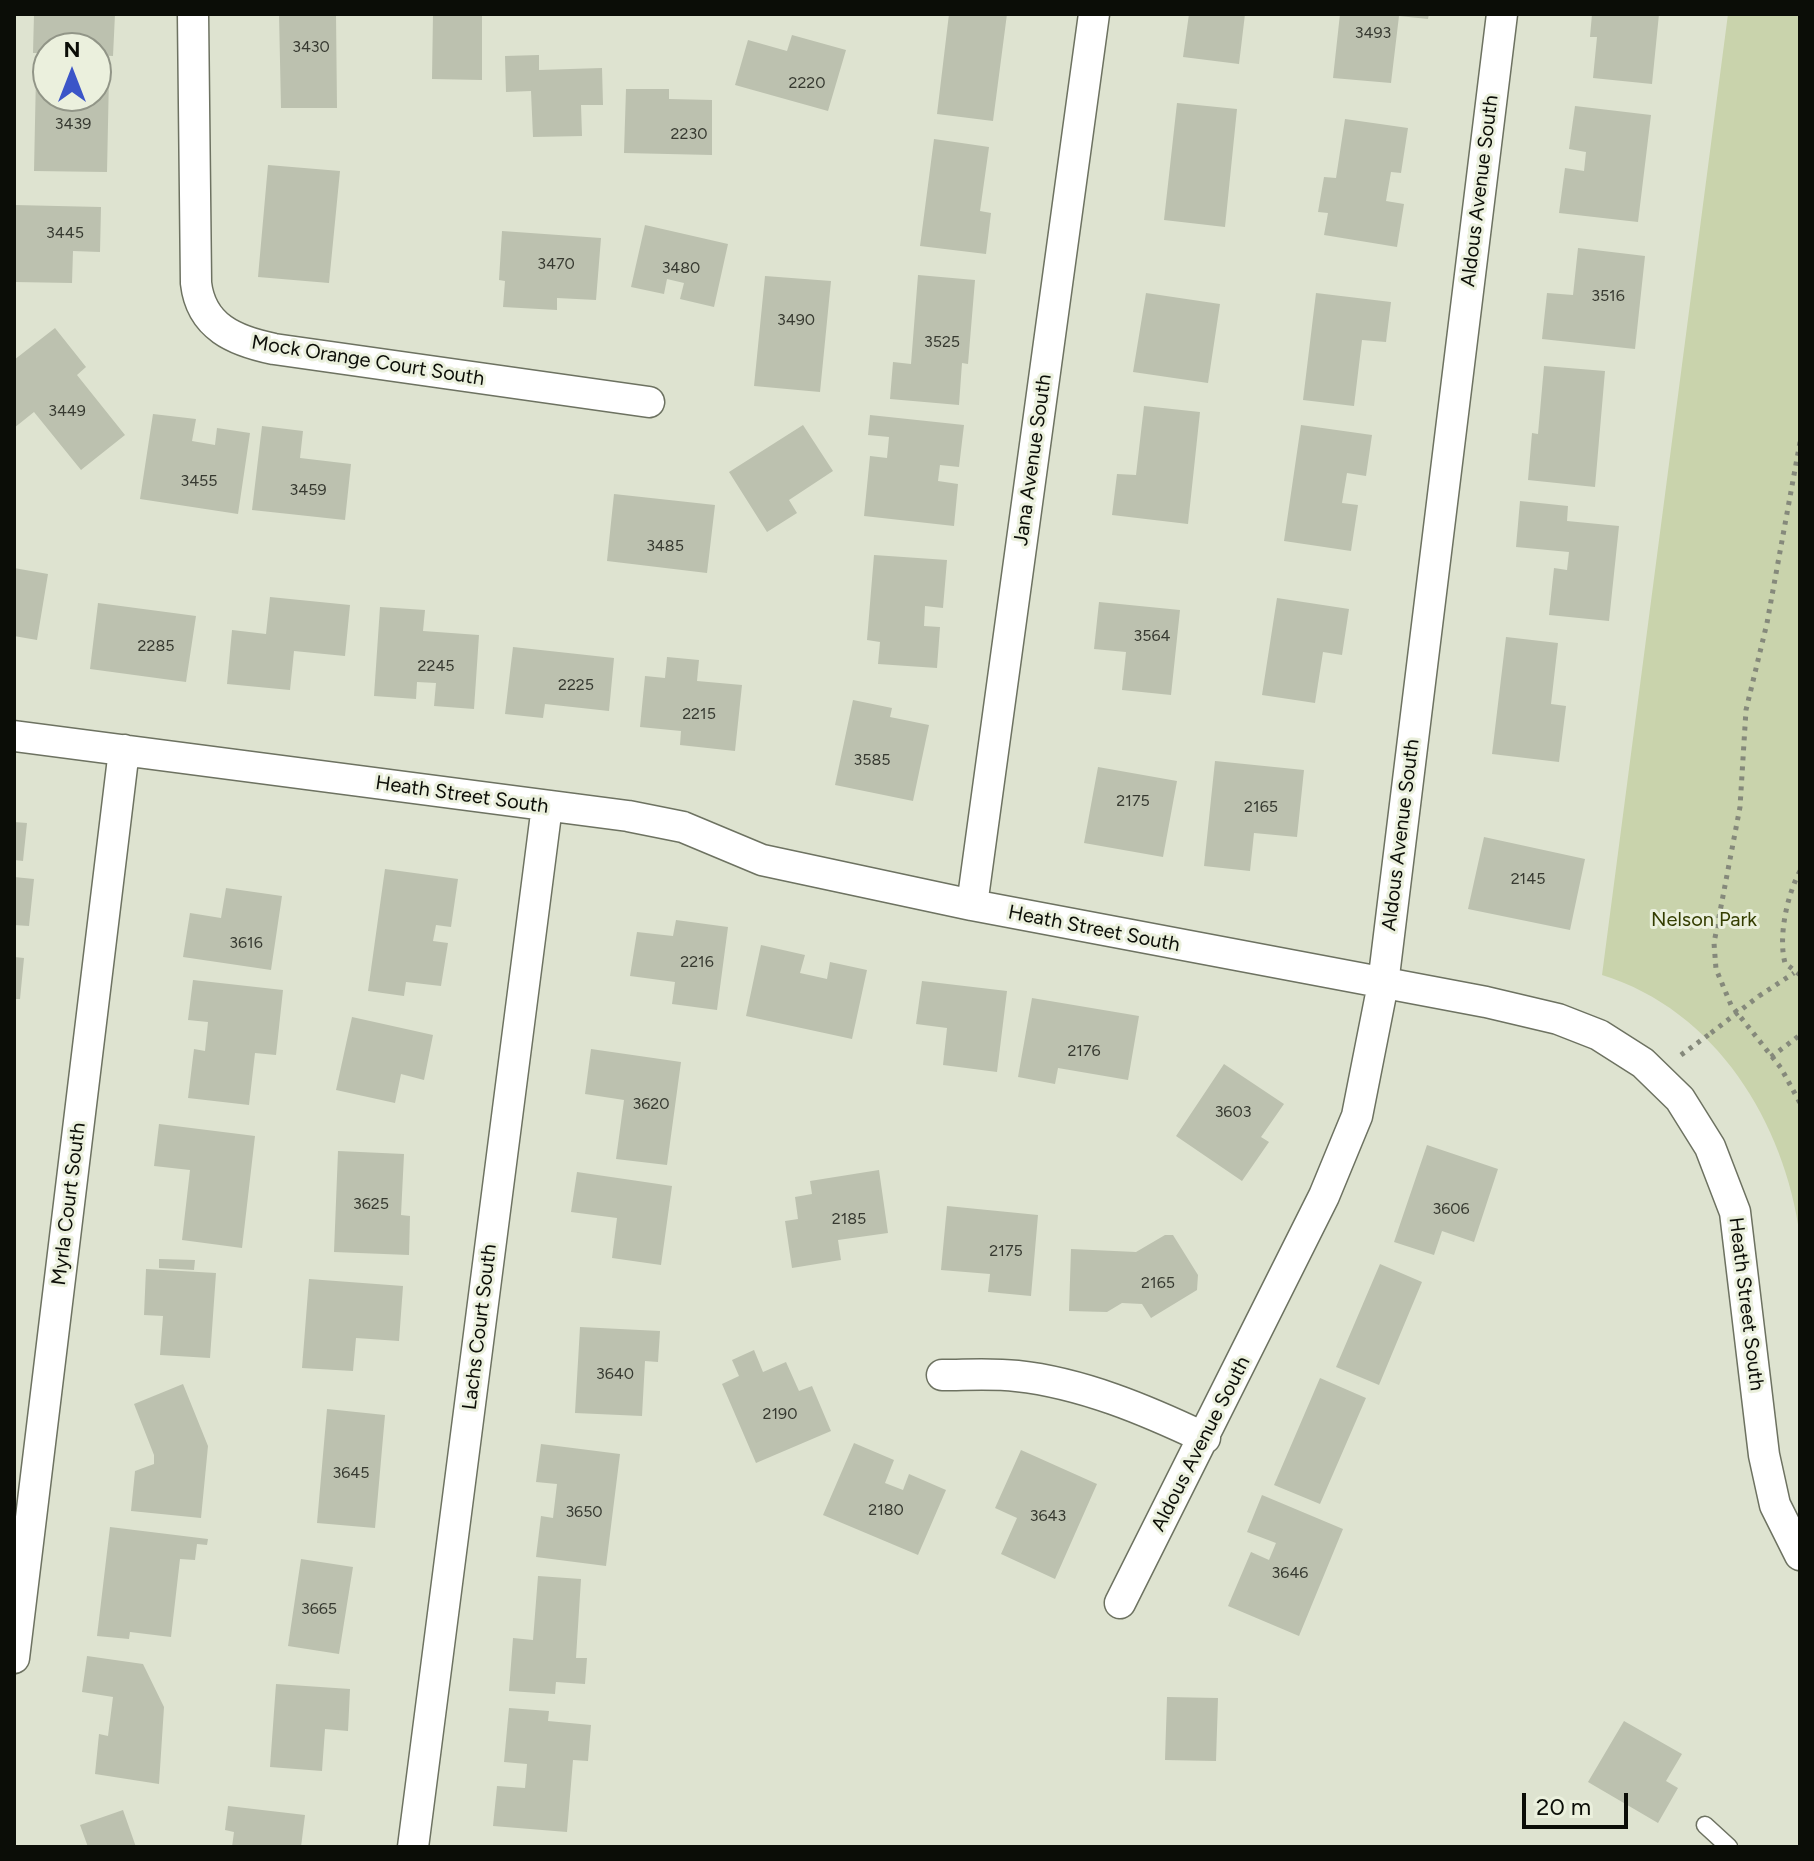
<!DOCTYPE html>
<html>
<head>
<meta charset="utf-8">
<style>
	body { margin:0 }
	#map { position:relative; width:1814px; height:1861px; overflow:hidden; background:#dee3d0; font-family:Figtree,sans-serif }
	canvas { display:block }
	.frame { position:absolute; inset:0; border:16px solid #0b0d07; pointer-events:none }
	.north { position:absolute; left:32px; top:32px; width:80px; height:80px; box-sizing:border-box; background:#ebf0dd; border:2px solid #919587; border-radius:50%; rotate:0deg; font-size:22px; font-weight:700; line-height:32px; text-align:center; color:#0b0d07 }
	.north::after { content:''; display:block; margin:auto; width:28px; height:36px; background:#3b55c8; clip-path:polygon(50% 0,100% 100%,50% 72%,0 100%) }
	.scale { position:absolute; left:1522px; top:1793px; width:106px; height:36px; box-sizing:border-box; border:4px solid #0b0d07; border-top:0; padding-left:10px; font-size:24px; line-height:28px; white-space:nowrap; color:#0b0d07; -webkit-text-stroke:6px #ebf0dd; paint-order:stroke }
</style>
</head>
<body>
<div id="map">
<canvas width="1814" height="1861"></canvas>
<div class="frame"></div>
<div class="north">N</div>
<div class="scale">20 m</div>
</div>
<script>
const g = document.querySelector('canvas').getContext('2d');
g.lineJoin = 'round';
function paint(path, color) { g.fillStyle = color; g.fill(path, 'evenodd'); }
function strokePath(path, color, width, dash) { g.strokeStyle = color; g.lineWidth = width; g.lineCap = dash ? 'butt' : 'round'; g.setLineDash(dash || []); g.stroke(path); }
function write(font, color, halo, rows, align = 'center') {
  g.font = font + ' Figtree,sans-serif'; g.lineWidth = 6; g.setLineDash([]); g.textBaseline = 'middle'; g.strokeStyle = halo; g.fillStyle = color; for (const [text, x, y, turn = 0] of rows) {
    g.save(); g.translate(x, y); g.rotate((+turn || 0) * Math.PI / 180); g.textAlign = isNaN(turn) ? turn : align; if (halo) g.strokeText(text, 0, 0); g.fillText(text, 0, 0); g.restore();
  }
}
paint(new Path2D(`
	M1728,14H1800V1236C1785,1123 1716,1010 1602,975Z`), '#c9d3ac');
paint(new Path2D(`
	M34,14H115L113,56L96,55V48H48V53H33Z
	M279,14H336L337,108H281Z
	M433,14H482V80L432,79Z
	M949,14H1007L993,121L937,114Z
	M1189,14H1245L1239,64L1183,57Z
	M1340,14H1429L1428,19L1399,16L1391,83L1333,78Z
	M1592,14H1659L1652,84L1593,78L1597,37H1590Z
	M792,35L846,50L828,111L735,85L748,40L787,51Z
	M539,55V70L602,68L603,105H581L582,136L533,137L531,91L506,92L505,56Z
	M36,74H48V96H96V75L109,76L107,172L34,171Z
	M626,89H669V99L712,100V155L624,153Z
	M1177,103L1237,109L1225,227L1164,220Z
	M1575,106L1651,115L1638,222L1559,213L1565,168L1584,171L1586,152L1569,149Z
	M1345,119L1408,128L1401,173L1391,172L1386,201L1404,204L1397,247L1324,235L1328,213L1318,212L1324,177L1336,178Z
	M934,139L989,147L980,211L991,213L986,254L920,246Z
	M268,165L340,171L329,283L258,277Z
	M14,205L101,207L100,252L73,251L72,283L14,282Z
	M645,225L728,244L714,307L680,299L684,283L667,279L664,294L631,287Z
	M502,231L601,238L596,300L557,298V310L503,307L505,281L499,280Z
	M1578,248L1645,256L1635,349L1542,339L1547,293L1573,295Z
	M918,275L975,280L968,364L962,363L959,405L890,399L893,362L911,364Z
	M765,276L831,281L820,392L754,386Z
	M1146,293L1220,304L1208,383L1133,372Z
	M1316,293L1391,302L1386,342L1362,340L1354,406L1303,400Z
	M55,328L86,367L77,375L125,435L81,470L34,412L14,428V360Z
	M1544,366L1605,371L1595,487L1528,480L1532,433L1538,434Z
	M1144,406L1200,412L1188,524L1112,515L1117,474L1136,475Z
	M153,414L196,419L192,441L215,445L217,428L250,433L238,514L140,499Z
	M870,415L964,425L959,467L940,465L938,481L958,484L954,526L864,516L870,456L887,458L889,437L868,435Z
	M803,425L833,471L789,500L797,513L767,532L729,472Z
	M1301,425L1372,435L1366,476L1347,473L1342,503L1358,505L1351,551L1284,541Z
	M262,426L303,431L300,458L351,464L345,520L252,510Z
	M614,494L715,505L707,573L607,561Z
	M1520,501L1568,506L1567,521L1619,526L1609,621L1549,615L1554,568L1567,570L1569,552L1516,547Z
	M874,555L947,560L943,608L925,606L924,626L940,627L937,668L878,664L880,642L867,640Z
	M14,568L48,574L37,640L14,636Z
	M270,597L350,605L345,656L294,651L290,690L227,684L232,630L266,634Z
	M1277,598L1349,609L1342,655L1323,652L1315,703L1262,695Z
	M1099,602L1180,610L1171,695L1122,690L1126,652L1094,649Z
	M98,603L196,616L186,682L90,669Z
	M380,607L425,610L423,631L479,635L474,709L434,706L436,683L417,682L416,699L374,696Z
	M1506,637L1558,643L1551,704L1566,706L1559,762L1492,754Z
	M513,647L614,658L609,711L545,704L543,718L505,714Z
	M667,657L699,660L697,681L742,685L735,751L680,745L681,731L640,727L645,676L665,678Z
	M853,700L892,708L890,717L929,725L913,801L835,785Z
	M1215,761L1304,770L1297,837L1254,833L1250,871L1204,866Z
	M1098,767L1177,781L1163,857L1084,843Z
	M14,822L27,823L23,861L14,860Z
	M1484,837L1585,859L1570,930L1468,909Z
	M385,869L458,879L451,927L436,925L433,941L448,943L441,986L406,982L404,996L368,991Z
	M14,877L34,879L29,926L14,925Z
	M226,888L282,896L271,970L183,957L190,913L221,918Z
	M676,920L728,927L717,1010L672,1004L675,982L630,976L637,932L673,936Z
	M761,945L805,955L800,973L827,979L830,962L867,970L852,1039L746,1016Z
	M14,957L24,958L20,999H14Z
	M193,980L283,990L276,1055L255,1053L249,1105L188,1098L194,1049L205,1051L208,1022L188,1020Z
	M922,981L1007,991L997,1072L943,1065L947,1028L916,1024Z
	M1032,998L1139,1016L1128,1080L1058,1068L1055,1084L1018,1077Z
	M352,1017L433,1035L424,1080L401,1074L395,1103L336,1090Z
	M591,1049L681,1062L667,1165L616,1159L624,1100L585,1094Z
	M1224,1064L1284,1104L1261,1137L1269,1142L1242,1181L1176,1136Z
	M159,1124L255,1136L242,1248L182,1240L190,1170L154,1166Z
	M1427,1145L1498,1169L1474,1242L1442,1231L1434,1255L1394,1242Z
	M338,1151L404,1154L401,1215L410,1216L409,1255L334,1252Z
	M879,1170L888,1233L838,1240L841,1260L792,1268L785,1221L798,1219L795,1197L812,1194L810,1181Z
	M577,1172L672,1186L661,1265L612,1258L617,1218L571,1212Z
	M947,1206L1038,1215L1031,1296L988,1292L990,1274L941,1270Z
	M1165,1235H1173L1198,1275L1197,1290L1151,1318L1142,1304L1122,1303L1107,1312L1069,1311L1071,1249L1136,1252Z
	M159,1259L195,1260L194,1270L159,1268Z
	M1380,1264L1422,1282L1379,1385L1336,1367Z
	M146,1269L216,1273L210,1358L160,1355L163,1316L144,1315Z
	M309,1279L403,1286L399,1341L356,1338L353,1371L302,1368Z
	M580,1327L660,1331L658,1362L645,1361L642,1416L575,1413Z
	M754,1350L763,1372L786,1362L799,1391L812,1386L831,1431L756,1463L722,1384L739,1376L732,1360Z
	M1320,1378L1366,1398L1320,1504L1274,1485Z
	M183,1384L208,1446L201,1518L131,1511L135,1471L154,1464V1455L134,1404Z
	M327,1409L385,1415L375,1528L317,1523Z
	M854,1443L894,1460L885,1483L903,1490L909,1474L946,1490L918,1555L823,1515Z
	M541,1444L620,1454L606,1566L536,1557L541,1516L553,1518L557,1484L536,1482Z
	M1021,1450L1097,1484L1055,1579L1001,1554L1017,1518L995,1508Z
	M1262,1495L1343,1529L1299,1636L1228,1606L1251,1552L1269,1560L1276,1543L1247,1532Z
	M110,1527L208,1539L207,1545L197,1544L195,1560L180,1559L171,1637L130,1632L129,1639L97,1636Z
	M301,1559L353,1567L339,1654L288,1646Z
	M538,1576L581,1579L576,1658H587L585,1684L556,1682L555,1694L509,1691L513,1638L533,1640Z
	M87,1656L143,1664L164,1707L159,1784L95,1774L99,1734L108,1736L113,1697L82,1692Z
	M276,1684L350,1689L348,1731L325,1729L322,1771L270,1767Z
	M1167,1697L1218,1698L1216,1761L1165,1760Z
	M509,1708L549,1711L548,1721L591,1725L588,1761L573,1760L567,1832L493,1826L497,1786L525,1788L527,1764L504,1762Z
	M1624,1721L1682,1754L1666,1781L1678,1788L1658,1823L1588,1782Z
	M228,1806L305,1815L301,1847H232L234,1832L225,1830Z
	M123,1810L136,1847H88L80,1825Z`), '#bcc1af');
const lane = new Path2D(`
	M1705,1825L1729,1847`);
const street = new Path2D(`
	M193,14L196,283C201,327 235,341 274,349L649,402
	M14,736L628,816L683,827L762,860L972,905L1486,1002L1558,1019L1599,1035L1643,1063L1680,1099L1710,1147L1735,1212L1764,1455L1775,1505L1800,1555
	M972,905L1094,14
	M942,1375C966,1375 992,1373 1017,1376C1082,1383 1146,1410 1205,1438
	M1120,1603L1324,1196L1357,1116L1383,984L1502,14
	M14,1658L124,750
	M413,1847L547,806`);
strokePath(lane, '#6d7261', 19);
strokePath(street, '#6d7261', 33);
strokePath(new Path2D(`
	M1800,442L1767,623L1746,710L1740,807L1714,943L1716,969L1731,1005L1781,1068L1800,1103
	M1800,871C1787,895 1778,937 1785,963L1800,975
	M1759,996L1794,973
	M1681,1055L1711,1033
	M1771,1057L1800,1035`), '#85897b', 5, [4, 6]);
strokePath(lane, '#fff', 16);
strokePath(street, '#fff', 30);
strokePath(new Path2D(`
	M1711,1033L1759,996`), '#85897b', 5, [4, 6]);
write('16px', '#373a31', null, [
	["3493",1373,33],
	["3430",311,47],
	["2220",807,83],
	["3439",73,124],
	["2230",689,134],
	["3445",65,233],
	["3470",556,264],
	["3480",681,268],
	["3516",1608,296],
	["3490",796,320],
	["3525",942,342],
	["3449",67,411],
	["3455",199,481],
	["3459",308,490],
	["3485",665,546],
	["3564",1152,636],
	["2285",156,646],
	["2245",436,666],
	["2225",576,685],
	["2215",699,714],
	["3585",872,760],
	["2175",1133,801],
	["2165",1261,807],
	["2145",1528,879],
	["3616",246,943],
	["2216",697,962],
	["2176",1084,1051],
	["3620",651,1104],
	["3603",1233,1112],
	["3625",371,1204],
	["3606",1451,1209],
	["2185",849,1219],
	["2175",1006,1251],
	["2165",1158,1283],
	["3640",615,1374],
	["2190",780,1414],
	["3645",351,1473],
	["2180",886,1510],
	["3650",584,1512],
	["3643",1048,1516],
	["3646",1290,1573],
	["3665",319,1609]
]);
write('20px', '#0b0d07', '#ebf0dd', [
	["Aldous Avenue South",1480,191,-83],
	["Mock Orange Court South",368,361,9],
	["Jana Avenue South",1033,460,-82],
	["Heath Street South",462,795,8],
	["Aldous Avenue South",1401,835,-83],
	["Heath Street South",1094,929,11],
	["Myrla Court South",69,1204,-83],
	["Heath Street South",1746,1304,83],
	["Lachs Court South",480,1327,-83],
	["Aldous Avenue South",1201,1444,-63]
]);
write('20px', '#343d00', '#ebf0dd', [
	["Nelson Park",1704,920]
]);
</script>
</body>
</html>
